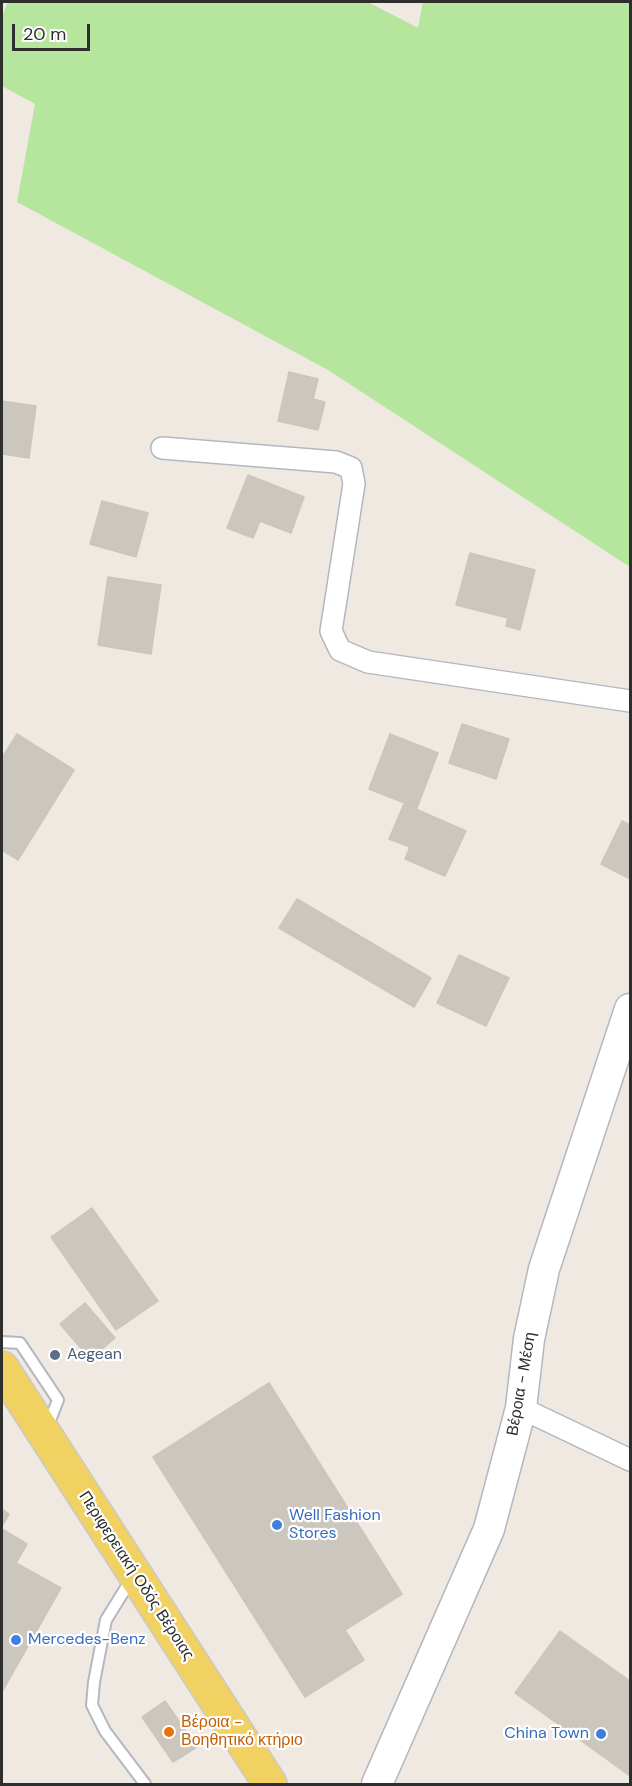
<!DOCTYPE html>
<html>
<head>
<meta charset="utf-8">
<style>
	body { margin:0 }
	#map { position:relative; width:632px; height:1786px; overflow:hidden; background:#efe9e1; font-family:"DM Sans",sans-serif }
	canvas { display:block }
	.frame { position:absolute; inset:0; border:3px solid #2e2e2e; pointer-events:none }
	.scale { position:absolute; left:12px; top:24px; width:78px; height:27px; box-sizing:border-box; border:3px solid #2e2e2e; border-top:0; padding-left:8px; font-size:18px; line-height:21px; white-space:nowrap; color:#2e2e2e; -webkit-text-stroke:4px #fff; paint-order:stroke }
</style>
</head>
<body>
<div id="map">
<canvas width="632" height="1786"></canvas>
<div class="frame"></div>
<div class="scale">20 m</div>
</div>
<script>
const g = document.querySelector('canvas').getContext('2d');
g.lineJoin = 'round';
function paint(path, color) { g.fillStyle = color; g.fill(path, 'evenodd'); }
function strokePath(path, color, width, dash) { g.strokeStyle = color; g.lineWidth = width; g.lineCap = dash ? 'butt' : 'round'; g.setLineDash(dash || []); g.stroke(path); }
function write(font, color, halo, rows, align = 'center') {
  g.font = font + ' "DM Sans",sans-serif'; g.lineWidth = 4.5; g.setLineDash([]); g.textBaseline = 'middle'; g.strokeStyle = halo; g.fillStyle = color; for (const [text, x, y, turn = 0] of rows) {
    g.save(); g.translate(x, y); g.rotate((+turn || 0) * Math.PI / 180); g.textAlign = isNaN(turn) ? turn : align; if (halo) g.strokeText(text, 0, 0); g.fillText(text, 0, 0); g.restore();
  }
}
paint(new Path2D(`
	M8,2H368L418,28L423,2H630V567L328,370L17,202L35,104L2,86V16Z`), '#b6e59e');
const building = new Path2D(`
	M289,372L318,379L313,399L325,402L318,430L278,421Z
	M2,401L36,406L29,458L2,454Z
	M248,475L304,497L291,533L260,521L253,538L227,528Z
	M102,501L148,513L136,557L90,544Z
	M470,553L535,570L520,630L506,626L508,618L456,605Z
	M108,577L161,585L151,654L98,645Z
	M462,724L509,739L496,779L449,763Z
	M17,734L74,770L18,860L2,850V758Z
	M390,734L438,753L417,808L369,789Z
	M404,804L466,831L445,876L405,859L410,847L389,839Z
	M622,821L630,825V879L601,864Z
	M297,899L431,978L414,1007L279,928Z
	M459,955L509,978L486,1026L437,1003Z
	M92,1208L158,1301L116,1330L51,1237Z
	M85,1303L115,1338L90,1359L60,1324Z
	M269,1383L402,1594L345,1630L364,1660L305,1697L153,1457Z
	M2,1509L9,1514L2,1526Z
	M2,1529L27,1544L16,1563L61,1588L2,1692Z
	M560,1631L630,1681V1776L515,1693Z
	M165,1701L197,1747L173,1762L142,1717Z`);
paint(building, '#cbc7bf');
strokePath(building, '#cbc5ba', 1.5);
const lane = new Path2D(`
	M2,1342L20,1343L58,1400L47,1428
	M132,1578L106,1620L94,1682L92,1705L105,1731L145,1784`);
const street = new Path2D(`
	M162,448L336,462L351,468L354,484L331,631L340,650L368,662L630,701
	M521,1408L630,1460`);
const secondary = new Path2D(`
	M377,1784L489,1529L521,1408L529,1339L544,1269L630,1009`);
const primary = new Path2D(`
	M2,1368L270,1784`);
strokePath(lane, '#b4b7c1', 14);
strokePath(street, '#b4b7c1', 24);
strokePath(secondary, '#b4b7c1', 33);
strokePath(primary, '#c9c9c9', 36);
strokePath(lane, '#fff', 10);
strokePath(street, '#fff', 21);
strokePath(secondary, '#fff', 30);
strokePath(primary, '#f2d163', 33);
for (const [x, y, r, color] of [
	[55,1355,6,"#5c6f8a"],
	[277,1525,6,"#3f7fe0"],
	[16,1640,6,"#3f7fe0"],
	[169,1732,6,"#e8710a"],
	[601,1734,6,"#3f7fe0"]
]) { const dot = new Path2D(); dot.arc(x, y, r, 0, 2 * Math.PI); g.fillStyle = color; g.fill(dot); strokePath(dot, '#fff', 2); }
write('16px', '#4e5e75', '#fff', [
	["Aegean",67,1355]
], 'left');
write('16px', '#2e2e2e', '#fff', [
	["Βέροια - Μέση",522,1384,-80],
	["Περιφερειακή Οδός Βέροιας",136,1576,57]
]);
write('16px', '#366cbe', '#fff', [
	["Well Fashion",289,1516],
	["Stores",289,1534],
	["Mercedes-Benz",28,1640],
	["China Town",589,1734,"right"]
], 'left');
write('16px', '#c56008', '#fff', [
	["Βέροια -",181,1723],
	["Βοηθητικό κτήριο",181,1741]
], 'left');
</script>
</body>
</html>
